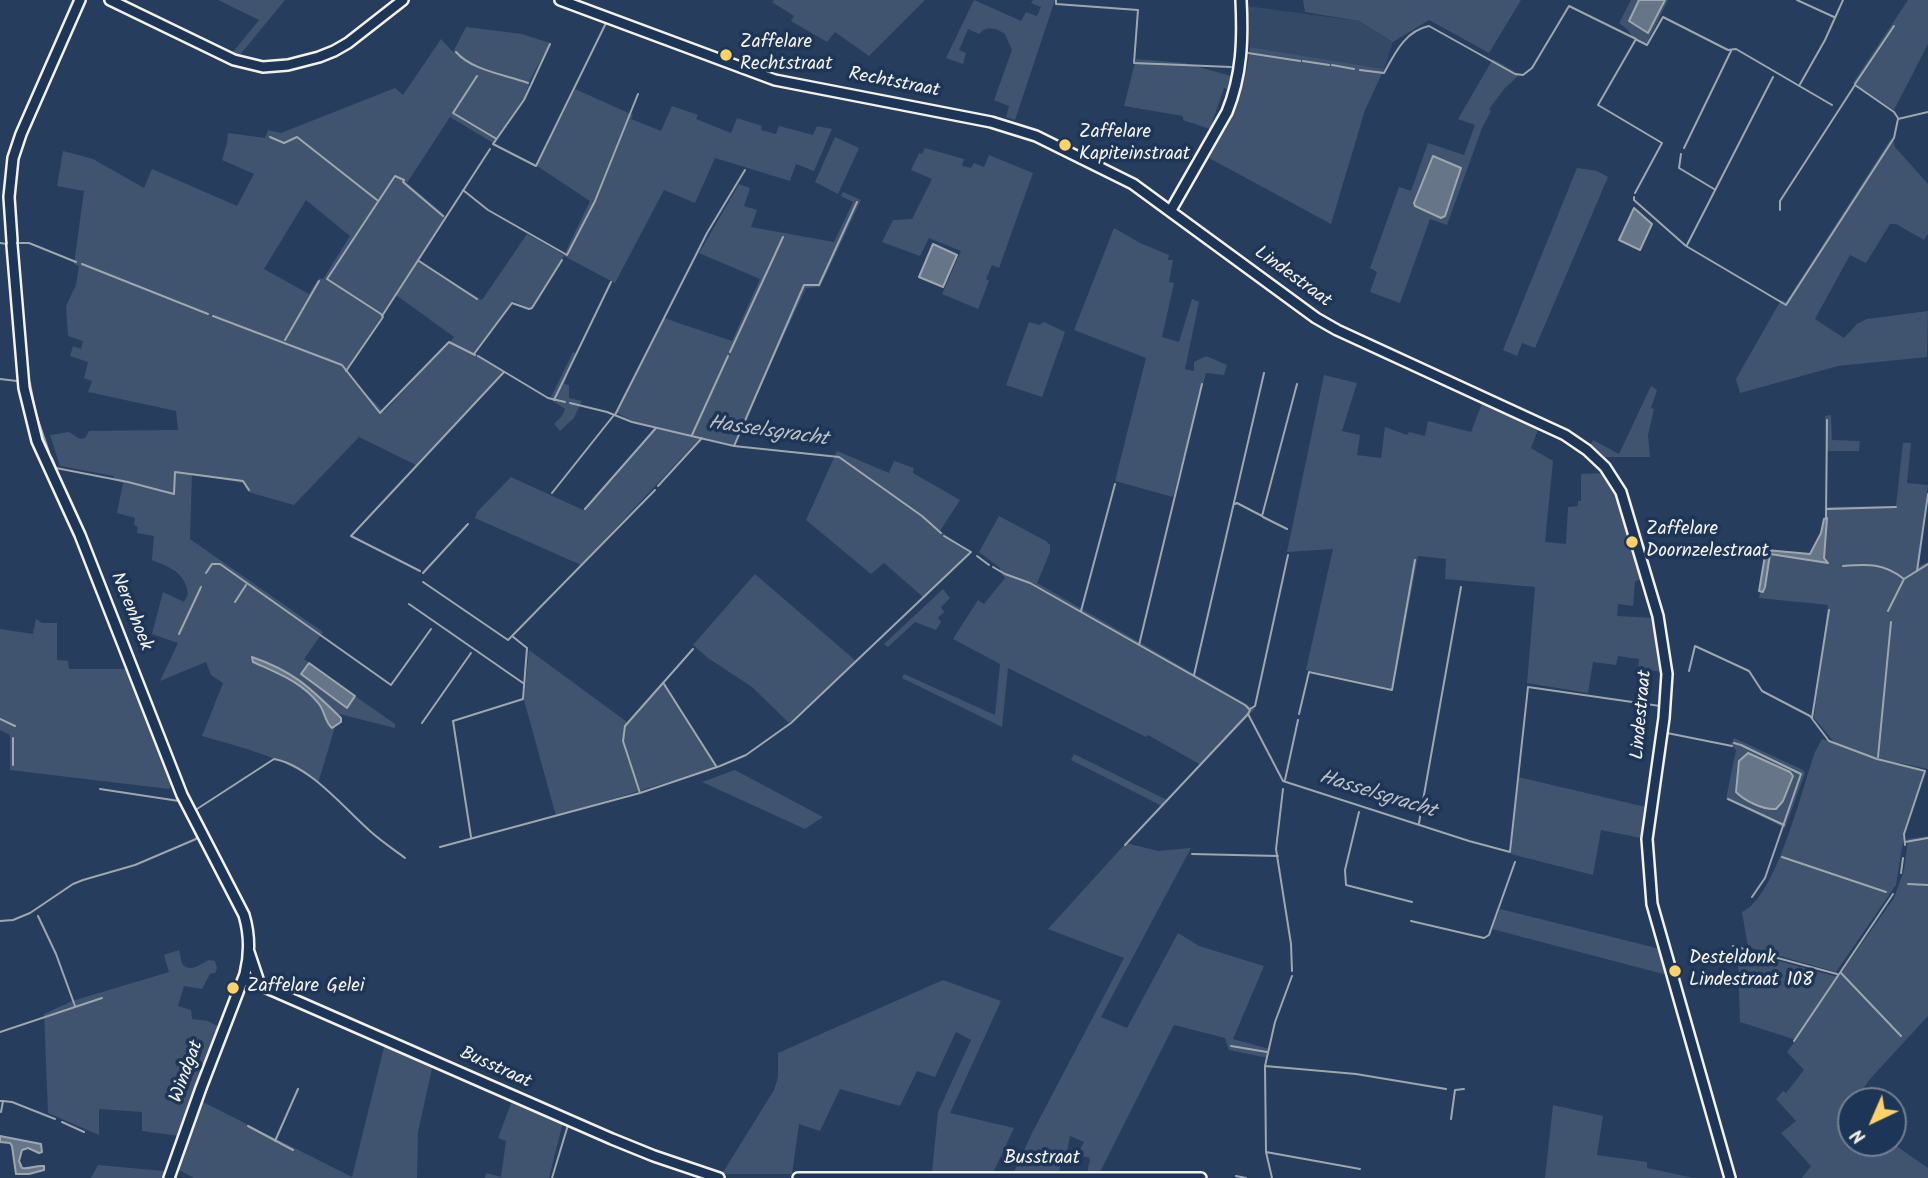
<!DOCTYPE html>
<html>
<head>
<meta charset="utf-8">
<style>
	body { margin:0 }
	#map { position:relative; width:1928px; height:1178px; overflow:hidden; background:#263d5d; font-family:Kalam,sans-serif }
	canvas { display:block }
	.north { position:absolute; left:1837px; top:1087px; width:70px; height:70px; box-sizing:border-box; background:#1d3557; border:2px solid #738091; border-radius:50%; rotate:224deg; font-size:19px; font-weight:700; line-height:28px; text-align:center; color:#f4f1e8 }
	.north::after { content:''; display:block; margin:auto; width:24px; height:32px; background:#ffd166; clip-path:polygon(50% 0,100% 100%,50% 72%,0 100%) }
</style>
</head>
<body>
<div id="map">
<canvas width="1928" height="1178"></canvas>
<div class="north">N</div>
</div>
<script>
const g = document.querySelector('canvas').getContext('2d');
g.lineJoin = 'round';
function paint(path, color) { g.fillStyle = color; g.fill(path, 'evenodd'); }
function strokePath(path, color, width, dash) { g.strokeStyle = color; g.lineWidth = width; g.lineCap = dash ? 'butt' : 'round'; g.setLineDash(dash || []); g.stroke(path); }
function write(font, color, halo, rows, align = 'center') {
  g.font = font + ' Kalam,sans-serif'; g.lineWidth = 7; g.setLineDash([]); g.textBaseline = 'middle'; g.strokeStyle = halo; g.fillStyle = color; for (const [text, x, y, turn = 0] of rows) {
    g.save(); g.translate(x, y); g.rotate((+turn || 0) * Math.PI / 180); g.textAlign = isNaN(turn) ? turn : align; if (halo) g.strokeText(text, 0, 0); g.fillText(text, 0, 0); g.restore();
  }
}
paint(new Path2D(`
	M1247,6L1359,21L1393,42L1384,69L1250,47Z`), '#334966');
paint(new Path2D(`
	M218,0H285L239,56L233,52L259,20Z
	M774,0H925L869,56L835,32L827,42L791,21L794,16L772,2Z
	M974,0L1021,21L1026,12L1037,16L1041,7L1031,3L1033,0H1055L1015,120L1006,117L1009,106L994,100L1012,50L1005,34C996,28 987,25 979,34L968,29L959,50L966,53L963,64L946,58Z
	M1303,0H1521L1489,53L1429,20L1393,42L1359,21L1305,12Z
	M1631,0H1639L1629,21L1648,32L1665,0H1668L1647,43L1635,41L1628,30L1619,23Z
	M1908,0H1928V44L1894,110L1853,83Z
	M466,27L522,34L550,43L530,80L525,97L495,144L450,117L407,183L447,217L418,260L482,300L527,234L564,255L590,201L537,166L575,89L633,115L631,119L661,131L672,106L698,115L696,119L731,133L737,118L762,126L761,130L776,134L779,126L813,135L817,126L832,129L814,171L796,164L790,181L715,158L695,203L664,190L615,283L564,256L531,309L513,301L475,353L504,371L416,465L359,437L294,505L248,492L243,483L192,474L190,539L323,632L304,659L309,663L301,674L346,707L355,696L395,724V728L339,714L318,783C283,757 243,748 202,736L223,683L211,675L206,662L160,681L178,643L152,634L163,592L184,602L188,594C185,572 171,568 152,560L154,536L137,533L138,527L134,525L135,518L117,513L123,483L114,480V476L60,466L50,435L69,432L80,439L85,438L89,431L178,430L176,411L88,392L92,381L84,378L88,362L70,356L73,346L81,349L83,341L68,336L66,306L76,285L79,266L74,264L84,191L57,186L63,151L93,159L144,188L152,169L237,206L254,174L222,160L227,143L228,133L265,138L268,130L281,133L395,88L403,95L441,39L453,52ZM306,200L350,236L323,279L319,278L309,294L264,269ZM396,295L454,337L384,412L360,388L347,369Z
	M1250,47L1384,69L1365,110L1331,224L1209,158C1230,121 1246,90 1250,47Z
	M1136,59L1185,63L1231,76L1227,89L1224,88L1210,129L1183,120V116L1124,106Z
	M1493,59L1522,76H1518L1505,88L1489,109L1491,111L1482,128L1447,225L1430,219L1400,303L1370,292L1377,272L1370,268L1399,187L1411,191L1428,143L1464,155L1475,125L1458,119Z
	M835,137L859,148L838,194L815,182Z
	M1892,137L1895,147L1928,184V234L1924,240L1896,224H1890L1866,263L1850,255L1815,319L1844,338L1857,324L1867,319L1928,311L1927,357L1838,366L1740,393L1736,379L1781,300L1786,302Z
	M925,148L964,159L962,166L971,168L974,163L984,167L989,155L1033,173L999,268L992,265L986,279L989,281L978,309L942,294L961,251L929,238L920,256L882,242L893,220L912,219L932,179L911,170L919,153L922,154Z
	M1577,168L1597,171L1608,177L1535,348L1522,343L1517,356L1503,350Z
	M739,184L750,188L744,206L757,210L751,227L834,242L853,202L841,196L843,192L861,200L820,287L806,288L733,445L701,437L581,565L475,518L477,512L511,477L583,510L655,427L634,422L615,412L664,318L732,341L760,279L699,253Z
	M1114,228L1140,243L1169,255L1168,260H1173L1169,282L1174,283L1162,337L1179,342L1192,299L1199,302L1185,369L1194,371V362L1206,356L1227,365L1224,375L1206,373L1173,497L1115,481L1146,358L1074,330Z
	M1029,322L1039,325L1044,322L1065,332L1042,397L1006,385Z
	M573,352L576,354L564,384L569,385V398L582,401L574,418L560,431L554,424L562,416L565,409L550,399Z
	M1324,375L1357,383L1342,431L1360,435L1357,455L1381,458L1385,427L1407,435L1409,432L1425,436L1428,421L1471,432L1483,401L1539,427L1531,448L1553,461L1545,542L1566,544L1568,507L1578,506V501H1581V474L1604,473L1620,501L1645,579L1635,581L1633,606L1618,604L1617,616L1655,618L1662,672L1638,668L1639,659L1618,656L1616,665L1593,662L1588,693L1527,683L1535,587L1445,579L1446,559L1418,556L1393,689L1306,670L1333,549L1287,552Z
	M1651,386L1657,390L1651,408L1654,409L1648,435L1650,457H1605L1591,444L1593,440L1619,454Z
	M1831,415L1832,440L1860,441L1859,451H1826L1825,416Z
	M1903,443H1911L1907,483L1928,485L1917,567L1928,562V769L1895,762L1924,772L1905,829L1896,885L1836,972L1748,947L1742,912C1776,898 1802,788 1815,752L1822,739L1835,743L1814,718L1828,605L1759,598L1768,549L1811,555L1825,529V507L1896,506Z
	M837,451L889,473L894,461L914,468L913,473L960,500L940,531L970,552L923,597L884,563L871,574L806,520Z
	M999,516L1046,541L1050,545V552L1037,583L1255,709L1201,765L1148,735L1146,737L1008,668L1002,727L902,678L904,674L995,715L1000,664L953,639L978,600L984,604L1005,578L1001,573L1000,568L979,552Z
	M755,574L856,661L789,723L752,687L708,658L693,645Z
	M943,589L950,598L941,607L944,612L938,618L941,622L936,630L915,622L888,647L884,644Z
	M36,619L42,623H57V660L68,661L69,669H130L171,785L169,789L10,770V735L0,730V629L33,634Z
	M529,650L627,722L663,681L718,767L556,816L524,700Z
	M1734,738L1803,770L1805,773L1785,828L1726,799L1736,750L1731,744ZM1755,756L1790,772L1771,810L1742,798Z
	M1074,754L1167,800L1162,806L1071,760Z
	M735,770L823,817L805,829L702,782Z
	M1518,777L1646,807L1641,838L1601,830L1593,875L1511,854Z
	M1928,836V1016L1870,1079L1855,1101H1851V1107L1848,1112L1851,1115V1143H1892L1928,1168V1178H1802L1811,1166L1781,1133L1796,1121L1776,1099L1783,1091L1786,1093L1804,1070L1787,1052L1796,1040L1740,1022L1738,960L1745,952L1838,977L1894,898L1904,870L1908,839Z
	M1126,843L1158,851L1191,848L1101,1017L1127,1028L1178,933L1199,946L1264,966L1233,1039L1269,1049L1268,1058L1229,1050L1225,1038L1174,1025L1099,1174H1087L1090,1158L1082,1156L1080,1150L1084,1142L1070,1136L1067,1153L1062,1152L1059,1174H1013L1032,1133L1124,958L1048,929Z
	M1500,909L1660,949L1667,975L1492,929Z
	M179,950L182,964C192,973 198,965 209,960L215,961L217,968L215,973L210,974L202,989L184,986L178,1006L191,1010L192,1019L208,1021L219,1027L180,1136L142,1131V1112L99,1109V1135L48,1113L44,1014L72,1001L169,972L164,955Z
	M943,980L1001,1001L950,1113L1014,1128L993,1173L932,1172L938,1112L971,1040L956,1032L935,1077L917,1071L900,1106L840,1089L820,1131L799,1124L792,1174H722L774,1090L778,1077V1053Z
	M385,1043L433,1064L418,1132L417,1178H194L177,1169L201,1101L352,1177Z
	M512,1101L563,1122L549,1178H485L486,1173L501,1177L506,1141L498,1138Z
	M1553,1105L1603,1116L1597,1155L1647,1162V1168L1694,1178H1545Z
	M98,1165L164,1171L167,1173V1178H91Z`), '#40546f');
const water = new Path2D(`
	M1639,0H1665L1648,33L1629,21Z
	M1433,156L1461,168L1445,216L1441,218L1415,206L1414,203Z
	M1634,208L1652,224L1640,250L1619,240Z
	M933,244L957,255L943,287L919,277Z
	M1827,518L1824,558L1828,563L1770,554L1765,587L1763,592L1759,591L1766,550L1810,554L1821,533L1824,519Z
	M252,657C295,672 310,688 341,718V722L332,728C325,722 325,712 319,704C302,682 277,673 253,662Z
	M309,663L355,696L347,708L301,674Z
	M1748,753L1790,772L1793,776L1783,801L1776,809C1763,810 1745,801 1736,792L1739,761Z
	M0,1136L41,1144L42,1152L39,1153L28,1148L22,1150L19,1161L22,1168C31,1169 36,1165 44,1166V1170L29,1174H16L12,1146L10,1143L0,1142Z`);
paint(water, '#677588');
strokePath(water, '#9fa7ae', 2);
strokePath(new Path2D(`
	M1056,0V4L1138,10L1134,63L1231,67
	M1797,0L1834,17
	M1637,40L1647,45L1663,17L1728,50L1736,49L1832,105
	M550,44L524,100L493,144L536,166L606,23
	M456,52C471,70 506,75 528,83
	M1248,53L1300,61
	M1303,61L1329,65
	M1332,65L1354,69
	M1360,70L1384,73C1395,53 1405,31 1429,26L1515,74L1523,75L1532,68L1569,6L1636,39L1598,105L1662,143L1635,193
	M477,76L453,113L495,138
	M1855,84L1894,26
	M1799,86L1825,40L1843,0
	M270,137L284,143L297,137L377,200
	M1684,148L1731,51
	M1681,154L1679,168L1714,189
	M463,190L488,210L567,255L595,201L638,94
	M1634,197V200L1686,246L1786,305L1894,138L1898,119L1928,112
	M1780,210V201L1855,85L1894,112L1898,118
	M0,243L8,244
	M14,243H29L76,262
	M1687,245L1773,77
	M419,261L477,299
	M82,264L208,314
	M213,316L342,365L380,413L449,342L475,355
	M382,316L490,149
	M285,340L319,281
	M730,352L783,237
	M474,354L512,303L529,309L532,308L562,260
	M478,356L548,398L565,402
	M346,371L383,317L381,314L327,279L395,176L404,180L403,182L443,216
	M0,379L17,381
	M30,383L35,410
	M554,400L611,282
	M570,403L607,412L632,422L734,446L839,457L922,516L941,533
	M36,414L49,452
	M615,415L707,233L745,170
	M692,435L728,356
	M734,446L804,285H819L857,202
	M52,458L56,468L128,482L174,494L175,472L243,481L249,490
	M658,486L702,438
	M552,493L614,415
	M1235,504L1237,503L1262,516L1297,384
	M585,509L656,428
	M1827,509L1896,507
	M1263,517L1287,529
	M1826,518L1827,420
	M944,536L971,552
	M977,556L989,565
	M1843,566C1868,564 1884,563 1904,579
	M993,567L1005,574L1030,583L1245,705L1250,710L1248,714L1283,781L1469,841L1510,852L1528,687L1660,706L1658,730
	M420,571L351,536L504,372
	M1917,571L1928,494
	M206,573L212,564H220L391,685L431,629
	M423,573L468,524
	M423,582L508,640L512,636L527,648L523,699L453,721L471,837
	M235,602L246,585
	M409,604L523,683
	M1081,611L1115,484
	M1888,611L1904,579L1928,564
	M179,634L201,587
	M512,636L655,490
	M1139,645L1202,384
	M1689,671L1695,646L1749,671L1762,691L1810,716L1829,741L1877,759L1925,771L1904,834L1905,845
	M1194,675L1264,373
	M664,684L716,766
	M1250,709L1255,706L1288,555
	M1299,714L1309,672L1392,690L1415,560
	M1812,718L1829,610
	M0,719L15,726
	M422,723L471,653
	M1667,733L1732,746
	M1734,743L1741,745L1801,774L1765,878L1752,897
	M1878,757L1891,622
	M13,765V738
	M1285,780L1298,720
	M1283,789L1276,849L1291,944L1292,971
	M640,793L623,741L625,726L693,649
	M1728,799L1784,825
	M197,809L274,759C309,765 344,808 370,831C381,841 393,849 405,858
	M1359,812L1345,870L1346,885L1412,902
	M1419,823L1461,587
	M1905,842L1928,838
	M1125,845L1248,714
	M440,847L640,793L720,766L746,755L791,723L971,552
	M1192,854L1278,856
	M1782,857L1886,892
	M1901,873L1903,858
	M1908,884L1928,885
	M38,916L56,954L75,1006
	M0,921L13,920L30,913L73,884L83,880L135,865L196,839L197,836L179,801L100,789
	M1411,921L1484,938L1489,935L1515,862
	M1733,946L1837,974
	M1841,973L1901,1036
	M1292,976L1275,1022L1265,1066L1356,1074L1446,1089
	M0,1032L102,998
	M1794,1041L1893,894
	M1231,1046L1267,1052
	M1265,1066L1266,1152L1360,1169
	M0,1101H3L1,1112
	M3,1101L12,1102L55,1119
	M1451,1119L1455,1090L1464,1089
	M62,1122L84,1132
	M248,1126L293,1150
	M275,1141L298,1089
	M1266,1152L1272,1178
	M638,1155L642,1157
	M1236,1176L1246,1178
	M552,1178L568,1125L633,1153`), '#9fa7ae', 2);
const secondary = new Path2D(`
	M110,0L234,60L263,67L288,65L319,57L334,51L348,43L403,0
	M560,0L775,80L991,122L1036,136L1133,184L1316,318L1337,330L1565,435L1587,450L1605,467L1621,492L1658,616L1667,674L1664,718L1647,839L1652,904L1730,1178
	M1171,210L1227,112C1242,75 1243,40 1241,0
	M12,241L9,197L13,158L21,134L80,0
	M12,245L24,388L37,441L80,535L182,795L244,915C250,935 250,954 245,974L201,1088L169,1178
	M249,952L260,985
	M243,980L260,985L612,1139L654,1156L719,1178
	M798,1178H1201`);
strokePath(secondary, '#f4f1e8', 14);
strokePath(secondary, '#1d3557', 9);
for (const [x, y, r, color] of [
	[726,55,7,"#ffd166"],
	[1065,145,7,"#ffd166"],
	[1632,542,7,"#ffd166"],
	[1675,971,7,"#ffd166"],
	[233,988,7,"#ffd166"]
]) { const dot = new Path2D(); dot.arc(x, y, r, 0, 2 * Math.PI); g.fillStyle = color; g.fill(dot); strokePath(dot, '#1d3557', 2.5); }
write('19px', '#f4f1e8', '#1d3557', [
	["Zaffelare",740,44],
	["Rechtstraat",740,66],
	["Zaffelare",1079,134],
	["Kapiteinstraat",1079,156],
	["Zaffelare",1646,531],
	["Doornzelestraat",1646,553],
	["Desteldonk",1689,960],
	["Lindestraat 108",1689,982],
	["Zaffelare Gelei",247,988]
], 'left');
write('19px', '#f4f1e8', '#1d3557', [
	["Rechtstraat",894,84,11],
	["Lindestraat",1292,278,36],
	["Nerenhoek",130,612,68],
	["Lindestraat",1643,715,-85],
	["Busstraat",495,1069,24],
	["Windgat",188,1072,-70],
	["Busstraat",1042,1160]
]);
write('italic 21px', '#bcbfc2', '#1d3557', [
	["Hasselsgracht",768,433,8],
	["Hasselsgracht",1377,796,17]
]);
</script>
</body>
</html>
